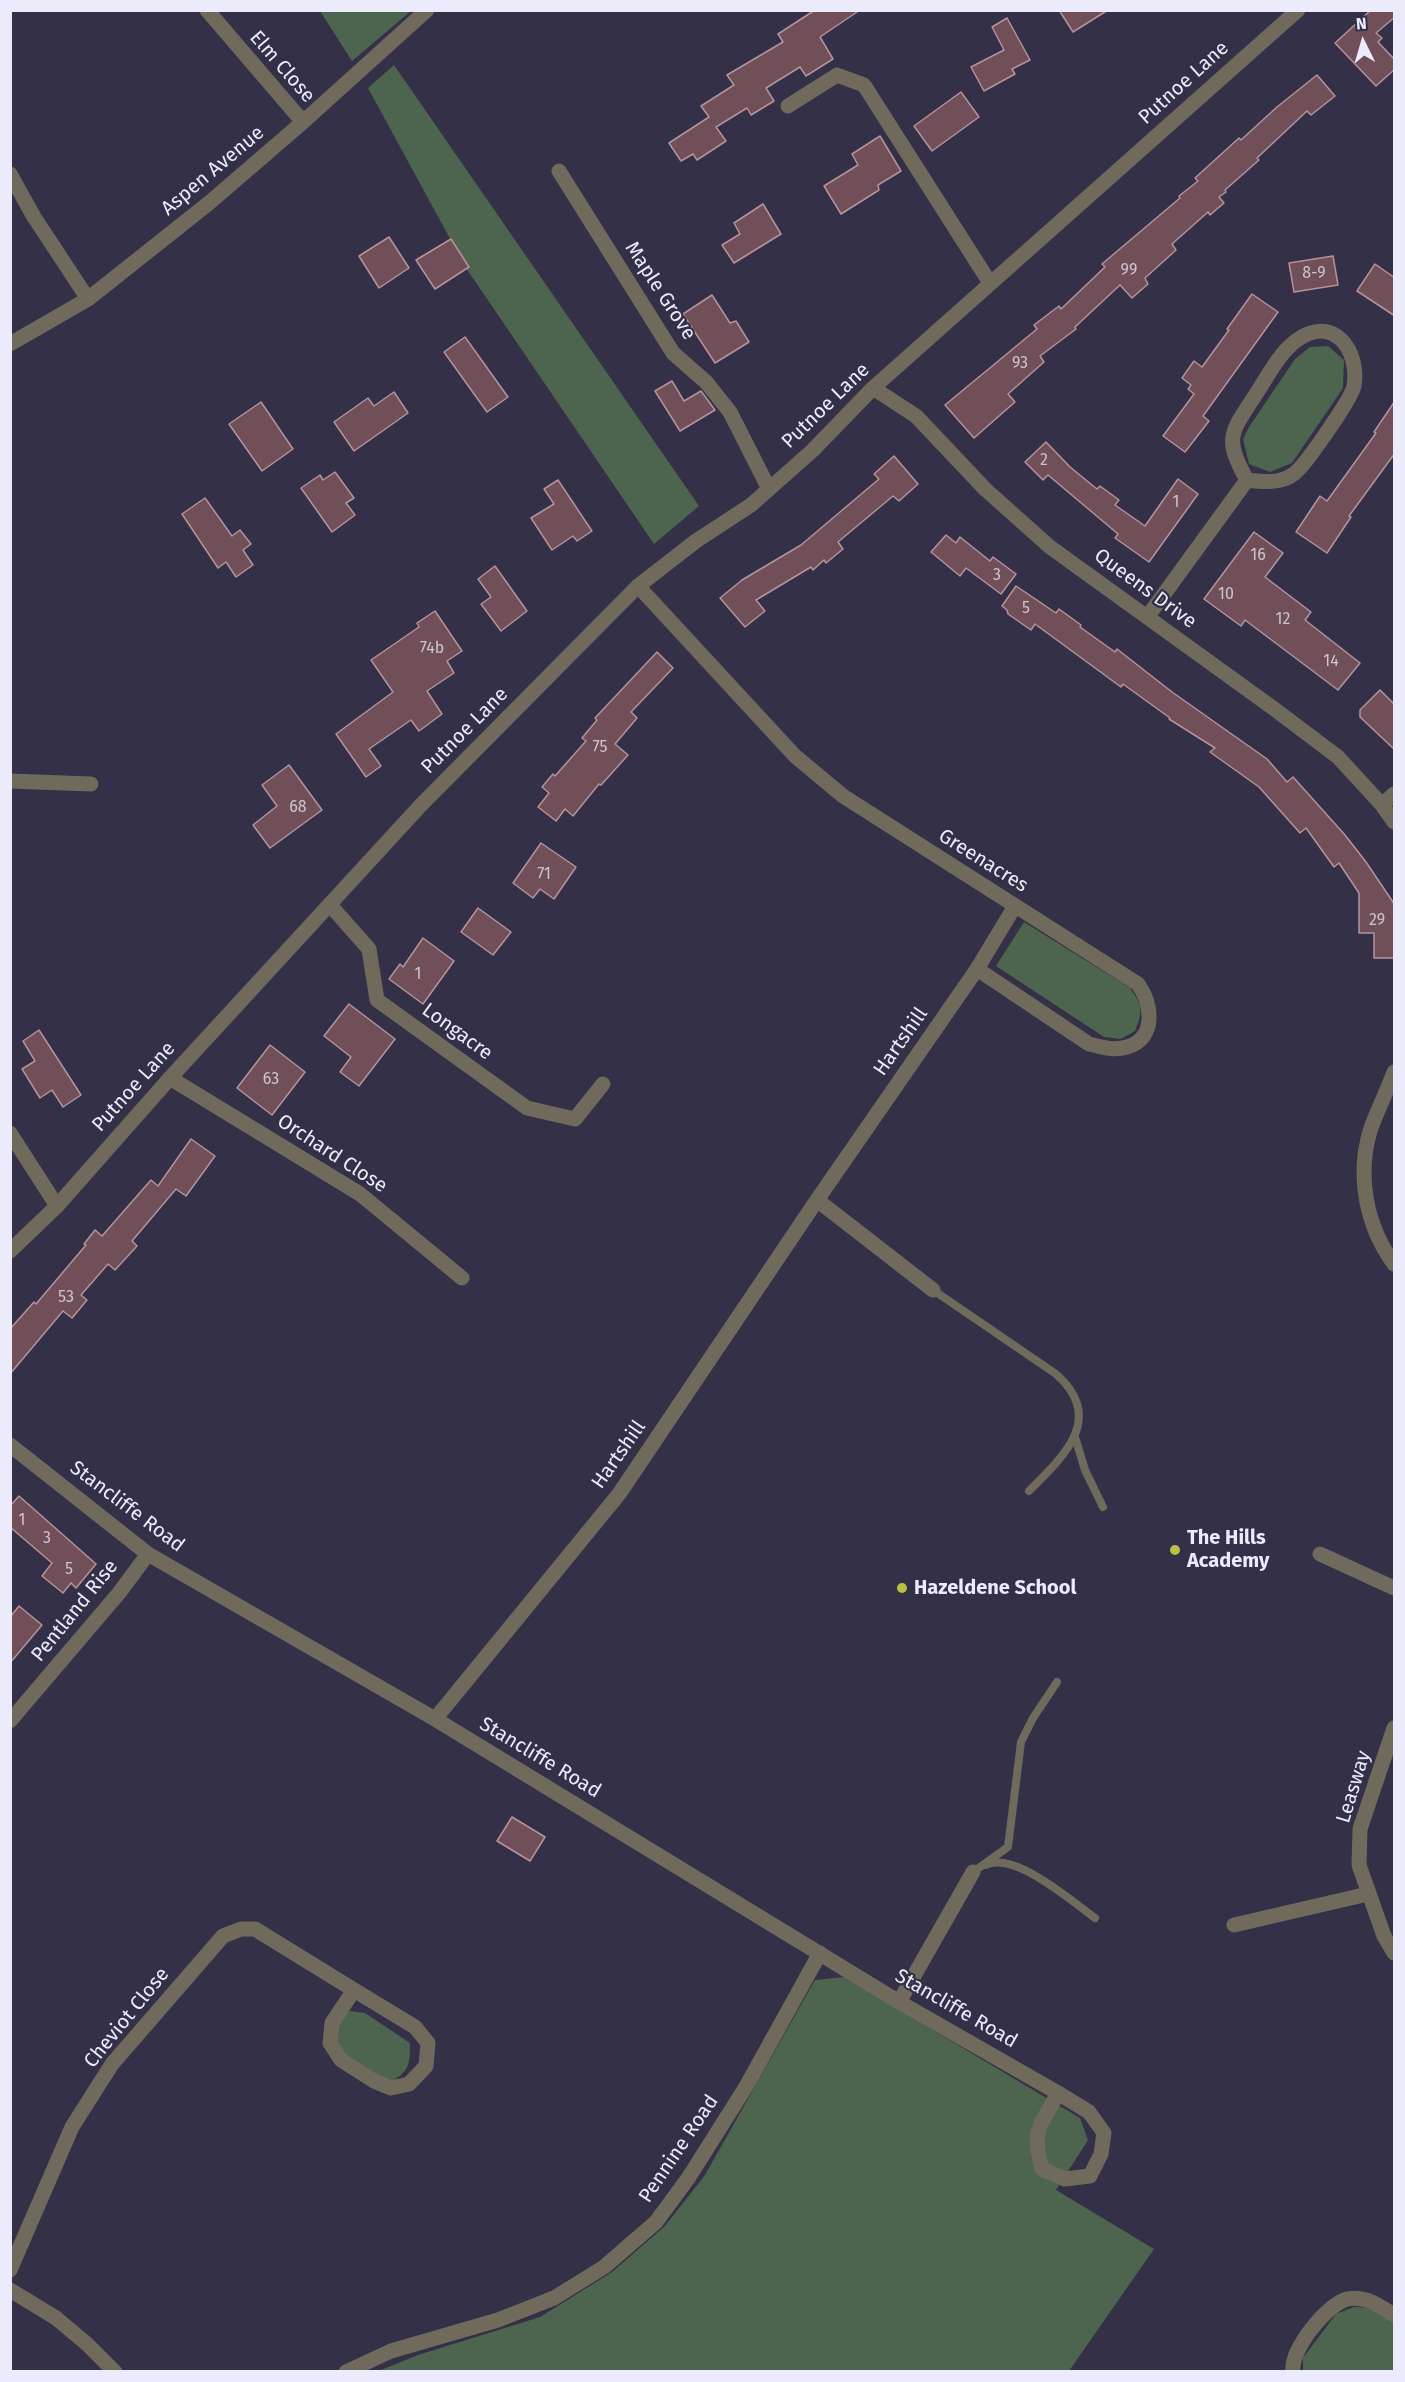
<!DOCTYPE html>
<html>
<head>
<meta charset="utf-8">
<style>
	body { margin:0 }
	#map { position:relative; width:1405px; height:2382px; overflow:hidden; background:#333048; font-family:"Fira Sans",sans-serif }
	canvas { display:block }
	.frame { position:absolute; inset:0; border:12px solid #ecebfb; pointer-events:none }
	.north { position:absolute; left:1333px; top:12px; width:60px; height:60px; -webkit-text-stroke:4px #333048; paint-order:stroke; rotate:355deg; font-size:16px; font-weight:700; line-height:24px; text-align:center; color:#ecebfb }
	.north::after { content:''; display:block; margin:auto; width:21px; height:27px; background:#ecebfb; clip-path:polygon(50% 0,100% 100%,50% 72%,0 100%) }
</style>
</head>
<body>
<div id="map">
<canvas width="1405" height="2382"></canvas>
<div class="frame"></div>
<div class="north">N</div>
</div>
<script>
const g = document.querySelector('canvas').getContext('2d');
g.lineJoin = 'round';
function paint(path, color) { g.fillStyle = color; g.fill(path, 'evenodd'); }
function strokePath(path, color, width, dash) { g.strokeStyle = color; g.lineWidth = width; g.lineCap = dash ? 'butt' : 'round'; g.setLineDash(dash || []); g.stroke(path); }
function write(font, color, halo, rows, align = 'center') {
  g.font = font + ' "Fira Sans",sans-serif'; g.lineWidth = 4.5; g.setLineDash([]); g.textBaseline = 'middle'; g.strokeStyle = halo; g.fillStyle = color; for (const [text, x, y, turn = 0] of rows) {
    g.save(); g.translate(x, y); g.rotate((+turn || 0) * Math.PI / 180); g.textAlign = isNaN(turn) ? turn : align; if (halo) g.strokeText(text, 0, 0); g.fillText(text, 0, 0); g.restore();
  }
}
paint(new Path2D(`
	M320,11H411L352,61Z
	M394,65L699,506L654,544L466,268L368,88Z
	M1328,346L1344,360L1343,388L1292,463L1270,472L1249,464L1243,439L1249,427L1295,359L1310,347Z
	M1024,922L1130,988C1143,1006 1143,1011 1135,1031L1121,1039L1104,1037L996,966Z
	M844,1977L1080,2118L1088,2140L1056,2190L1154,2249L1069,2371L376,2372L418,2355L540,2317L612,2272L665,2226L705,2175L815,1980Z
	M350,2011L365,2013L410,2043C410,2065 409,2072 389,2083L334,2051L338,2019Z
	M1354,2307L1373,2308L1394,2323V2370L1303,2372V2358L1336,2314Z`), '#4d654e');
const building = new Path2D(`
	M815,10H860L820,37L833,59L806,76L800,67L766,88L774,101L751,115L747,108L716,127L726,141L697,160L693,154L681,161L669,143L709,117L701,106L734,85L727,75L783,42L778,34Z
	M1059,10H1108L1073,32Z
	M1371,10H1395V17L1376,33L1382,38L1378,42L1395,60V69L1376,86L1335,43Z
	M1007,18L1030,60L1012,69L1015,74L984,91L971,67L1004,50L992,27Z
	M1317,75L1335,96L1311,115L1307,111L1257,158L1259,160L1225,190L1226,192L1219,197L1224,203L1210,215L1208,212L1172,244L1176,250L1145,278L1148,284L1132,298L1120,285L1075,327L1076,329L1040,356L1044,362L1008,394L1015,402L974,438L945,405L1037,329L1034,325L1059,306L1061,309L1105,267L1102,264L1180,198L1179,196L1198,181L1195,178L1239,138L1241,140L1277,107Z
	M961,92L979,117L932,151L914,126Z
	M880,136L901,171L878,185L879,190L841,214L824,186L858,165L852,154Z
	M763,204L781,234L734,263L722,245L740,234L734,223Z
	M389,237L409,268L379,288L359,256Z
	M451,239L469,267L435,289L416,260Z
	M1333,256L1338,285L1294,292L1289,263Z
	M1375,264L1395,278V316L1357,291Z
	M1252,294L1278,312L1203,416L1209,421L1185,452L1163,436L1194,394L1188,389L1191,385L1182,378L1194,361L1202,367L1229,330L1227,329Z
	M712,295L730,323L736,321L749,342L715,363L683,314Z
	M465,337L508,397L487,412L444,352Z
	M672,381L684,401L701,391L715,410L680,431L655,391Z
	M394,392L408,413L354,451L334,422L368,398L374,406Z
	M1395,401V453L1349,516L1351,517L1327,553L1296,532L1320,496L1327,501L1376,433L1374,432Z
	M261,402L293,449L262,471L229,424Z
	M1046,442L1070,467L1097,489L1100,486L1119,500L1115,505L1145,526L1178,479L1198,494L1149,562L1115,538L1118,534L1048,475L1043,480L1025,462Z
	M894,456L918,484L899,501L893,496L838,542L843,549L826,563L824,560L813,570L811,567L756,600L765,611L745,627L720,598L742,580L801,545L879,479L874,474Z
	M335,472L354,498L346,503L355,515L332,532L301,488L320,475L323,480Z
	M558,480L592,531L577,541L573,536L552,550L531,518L554,504L544,489Z
	M205,498L232,536L240,530L251,544L243,550L253,565L236,577L226,562L218,568L182,514Z
	M1254,532L1283,553L1265,577L1311,612L1305,620L1360,663L1338,690L1245,620L1241,626L1204,599Z
	M946,535L956,543L960,537L990,561L993,557L1016,574L1001,594L966,568L960,576L931,552Z
	M495,566L527,611L501,631L481,604L491,597L478,579Z
	M1016,586L1056,613L1059,609L1081,625L1080,627L1115,652L1117,649L1172,692L1267,759L1287,782L1293,777L1345,835L1366,862L1395,905V958H1374V933H1359V893L1339,863L1334,867L1306,828L1300,833L1259,787L1210,752L1215,748L1169,719L1170,718L1123,684L1121,687L1035,624L1031,630L1008,614L1007,610L1002,606Z
	M435,611L462,651L447,661L454,673L427,691L442,714L419,731L411,720L369,749L381,766L366,777L336,734L393,692L371,660L419,627L417,623Z
	M657,652L673,668L631,712L637,718L615,744L628,755L601,785L599,784L573,816L565,809L556,821L538,807L549,793L542,787L553,774L555,776L586,741L582,738L597,720L595,718Z
	M1380,690L1395,705V750L1360,717V710Z
	M289,765L322,810L270,848L253,825L277,806L262,785Z
	M541,843L576,867L554,899L540,889L533,898L513,883Z
	M478,908L511,932L493,955L461,932Z
	M423,938L454,961L423,1004L389,979L400,964L403,967Z
	M349,1004L395,1039L359,1086L340,1072L351,1057L324,1036Z
	M39,1030L81,1095L63,1107L52,1090L40,1098L22,1069L35,1061L23,1041Z
	M270,1045L305,1072L272,1115L237,1088Z
	M191,1139L215,1156L186,1196L176,1189L132,1241L137,1246L115,1270L108,1264L81,1295L87,1300L72,1318L63,1311L10,1374V1329L34,1302L36,1304L86,1245L84,1244L95,1230L102,1236L151,1180L158,1186Z
	M19,1496L96,1564L76,1588L71,1583L63,1593L42,1576L52,1563L10,1527V1506Z
	M19,1606L42,1625L10,1663V1617Z
	M512,1817L545,1837L530,1861L497,1841Z`);
paint(building, '#714f59');
strokePath(building, '#b5939c', 1.5);
strokePath(new Path2D(`
	M933,1290L1056,1374C1106,1418 1064,1456 1029,1491
	M1075,1437L1085,1470L1103,1507
	M986,1865C1014,1851 1072,1901 1095,1918
	M973,1872L1008,1847L1021,1742L1033,1718L1057,1682`), '#6f6a5c', 8);
strokePath(new Path2D(`
	M207,10L303,122
	M788,106L837,75L864,85L990,283
	M559,171L673,353L706,382L730,412L769,489
	M10,174L34,217L88,299
	M10,344L88,299L209,203L303,122L427,10
	M638,586L795,756L843,796L1138,984C1152,1004 1157,1038 1127,1047C1114,1051 1102,1047 1089,1044L977,969
	M1148,616L1247,480C1223,437 1231,433 1256,394C1268,376 1279,353 1297,340C1333,314 1360,350 1354,386C1352,398 1306,464 1295,473C1282,484 1263,482 1247,480
	M10,781L91,784
	M1382,805L1394,794
	M330,905L369,949L377,1000L527,1108L575,1119L603,1084
	M1394,1072C1387,1091 1378,1109 1371,1128C1356,1174 1366,1226 1394,1264
	M170,1078L360,1194L462,1278
	M10,1133L57,1206
	M817,1200L933,1290
	M10,1445L148,1554L435,1719L899,2002L1058,2093L1089,2112L1104,2133L1101,2154L1090,2176L1065,2179L1042,2169C1031,2127 1040,2128 1058,2093
	M1320,1554L1394,1588
	M435,1719L619,1494L817,1200L977,969L1015,906
	M10,1721L119,1593L148,1554
	M1394,1728L1360,1829L1359,1865L1384,1936L1394,1953
	M1234,1925L1368,1894
	M354,1990L415,2027L428,2043L426,2066L409,2084L391,2088L374,2081L341,2060L330,2043L332,2023Z
	M899,2002L973,1872
	M10,2270L72,2127L112,2064L223,1936L241,1929H255L354,1990
	M10,2290L56,2318L87,2344L115,2372
	M346,2372L391,2351L498,2320L554,2298L604,2267L656,2222L689,2177L747,2085L820,1953
	M1293,2372C1290,2350 1326,2305 1347,2299C1365,2295 1380,2306 1394,2315`), '#6f6a5c', 15);
strokePath(new Path2D(`
	M873,388L916,416L985,489L1050,547L1273,708L1338,757L1382,805L1394,822
	M10,1251L57,1206L170,1078L421,805L638,586L696,541L751,505L813,450L873,388L1298,10`), '#6f6a5c', 15);
for (const [x, y, r, color] of [
	[1175,1550,6,"#bdbf43"],
	[902,1588,6,"#bdbf43"]
]) { const dot = new Path2D(); dot.arc(x, y, r, 0, 2 * Math.PI); g.fillStyle = color; g.fill(dot); strokePath(dot, '#333048', 2); }
write('16px', '#cdc4d2', null, [
	["99",1129,271],
	["8-9",1314,274],
	["93",1020,364],
	["2",1044,461],
	["1",1176,503],
	["16",1258,556],
	["3",997,576],
	["10",1226,595],
	["5",1026,609],
	["12",1283,620],
	["74b",432,649],
	["14",1331,662],
	["75",600,748],
	["68",298,808],
	["71",544,875],
	["29",1377,921],
	["1",418,975],
	["63",271,1080],
	["53",66,1298],
	["1",22,1521],
	["3",47,1539],
	["5",69,1570]
]);
write('20px', '#ecebfb', '#333048', [
	["Elm Close",282,67,49],
	["Putnoe Lane",1184,83,-42],
	["Aspen Avenue",213,171,-40],
	["Maple Grove",660,291,57],
	["Putnoe Lane",826,406,-44],
	["Queens Drive",1145,589,36],
	["Putnoe Lane",465,731,-45],
	["Greenacres",983,861,32],
	["Longacre",457,1032,36],
	["Hartshill",901,1042,-55],
	["Putnoe Lane",134,1087,-48],
	["Orchard Close",332,1154,33],
	["Hartshill",619,1455,-55],
	["Stancliffe Road",127,1507,37],
	["Pentland Rise",75,1611,-51],
	["Stancliffe Road",540,1758,31],
	["Leasway",1354,1787,-73],
	["Stancliffe Road",956,2009,30],
	["Cheviot Close",127,2018,-51],
	["Pennine Road",679,2149,-56]
]);
write('bold 20px', '#ecebfb', '#333048', [
	["The Hills",1187,1538],
	["Academy",1187,1561],
	["Hazeldene School",914,1588]
], 'left');
</script>
</body>
</html>
